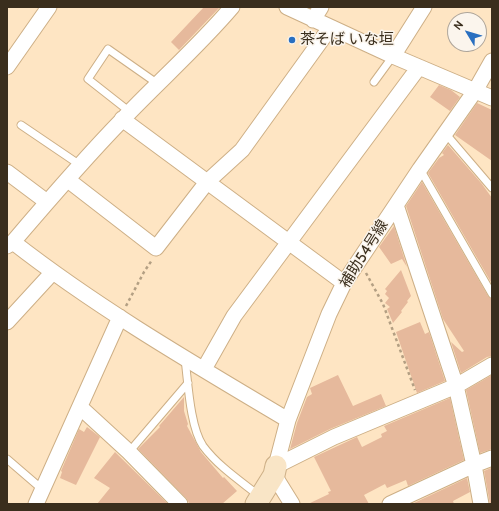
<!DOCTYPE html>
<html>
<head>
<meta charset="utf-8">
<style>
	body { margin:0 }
	#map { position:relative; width:499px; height:511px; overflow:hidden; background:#fee5c3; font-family:Cabin,sans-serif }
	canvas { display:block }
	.frame { position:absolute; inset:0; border:8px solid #3a2e1d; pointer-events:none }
	.north { position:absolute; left:447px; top:12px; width:40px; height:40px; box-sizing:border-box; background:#fbf5ed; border:1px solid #aea59a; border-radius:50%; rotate:308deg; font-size:11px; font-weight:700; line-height:16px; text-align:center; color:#3a2e1d }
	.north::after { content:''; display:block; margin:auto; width:14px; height:18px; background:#296fc0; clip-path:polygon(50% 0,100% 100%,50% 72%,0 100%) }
</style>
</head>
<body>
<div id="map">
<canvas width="499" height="511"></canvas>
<div class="frame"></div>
<div class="north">N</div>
</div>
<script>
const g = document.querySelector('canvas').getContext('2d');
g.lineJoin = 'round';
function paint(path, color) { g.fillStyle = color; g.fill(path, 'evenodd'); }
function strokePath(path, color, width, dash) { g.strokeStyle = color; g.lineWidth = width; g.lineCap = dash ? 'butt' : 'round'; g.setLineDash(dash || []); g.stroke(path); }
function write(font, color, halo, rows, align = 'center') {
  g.font = font + ' Cabin,"Noto Sans JP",sans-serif'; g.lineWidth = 3; g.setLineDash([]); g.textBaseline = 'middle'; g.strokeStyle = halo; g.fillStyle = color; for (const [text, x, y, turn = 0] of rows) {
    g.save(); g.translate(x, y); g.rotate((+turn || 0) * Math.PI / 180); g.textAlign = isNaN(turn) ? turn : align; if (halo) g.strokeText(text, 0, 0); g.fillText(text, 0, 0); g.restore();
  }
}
paint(new Path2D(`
	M204,7H220L179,50L171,42Z
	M439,85L451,90L460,97L450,111L430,97Z
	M477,103L492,110V161L455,135Z
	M448,145L482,184L492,198V284L428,173L439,158L444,155L442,153Z
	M422,182L488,296L492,299V356L487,357L461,373L451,342L462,352L464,351L443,319L406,206Z
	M394,226L407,267L402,259L391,264L379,247Z
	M401,270L411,296L407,301L408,302L401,311L402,312L393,323L387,309L390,307L385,303L389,298L385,294L387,291L385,289Z
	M420,322L425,334L429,332L445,381L417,393L396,332Z
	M338,375L353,406L381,394L386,406L330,429L290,449L297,423L307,397L312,394L310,388Z
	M492,375V449L480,453L466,390Z
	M184,397V411L188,424L187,426L201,452L223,478L224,477L237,491L222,504H190L186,498L138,449L160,427L159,426Z
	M450,398L464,460L408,486L406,480L387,488L385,484L364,495L369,504H308L329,494L328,492L331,491L314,457L357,437L362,447L382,437L381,434L387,431L384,426Z
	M87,427L100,437L76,485L60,478L62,472L61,471L79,429L84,432Z
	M115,452L167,503L166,504H97L110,488L94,478Z
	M491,468L492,473V504H490L484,471Z
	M467,478L470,492L453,501L454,504H415L414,503Z`), '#e6b99c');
const lane = new Path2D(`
	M374,82L393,56
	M130,112L88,79L108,49L158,84
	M21,125L80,165
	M445,133L492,188
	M420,169L492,294
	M185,359C188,382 190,427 203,446C218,466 239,480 258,495
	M129,452L188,383
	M7,459L43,490`);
const street = new Path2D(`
	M287,7L393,56L492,98
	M313,20L321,7
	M393,56L424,7
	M7,67L49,7
	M122,119L344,283
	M7,172L47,202
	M68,180L156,248L207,182L242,150L330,28
	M396,205L456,386L474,465L481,504
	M13,242C99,309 194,364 288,420
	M7,246L13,242C48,201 84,159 122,120C158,82 198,47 232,7
	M7,322L52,273
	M204,369L234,316L419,67
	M80,407L129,452L180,504
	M276,466L288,420L329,314L344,283L420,169L475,91L492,61
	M276,466L334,437L456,386L492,365
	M274,475L292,504
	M36,504L120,317
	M390,504L474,465L492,458`);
const secondary = new Path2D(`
	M256,504L274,475L276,466`);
strokePath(lane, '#cdaf86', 9);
strokePath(street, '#cdaf86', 17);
strokePath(secondary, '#cdaf86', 23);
strokePath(new Path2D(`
	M366,273L383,304L415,390
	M126,306L144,272L152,260`), '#b39f83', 2.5, [3, 3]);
strokePath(lane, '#fff', 7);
strokePath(street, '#fff', 15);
strokePath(secondary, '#f9e5c6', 21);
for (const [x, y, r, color] of [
	[292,40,4,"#296fc0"]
]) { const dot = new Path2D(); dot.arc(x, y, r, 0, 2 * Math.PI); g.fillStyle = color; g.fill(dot); strokePath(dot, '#fbf5ed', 1.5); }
write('15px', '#3a2e1d', '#fbf5ed', [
	["茶そば いな垣",300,40]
], 'left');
write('15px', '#3a2e1d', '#fbf5ed', [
	["補助54号線",364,254,-58]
]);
</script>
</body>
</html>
